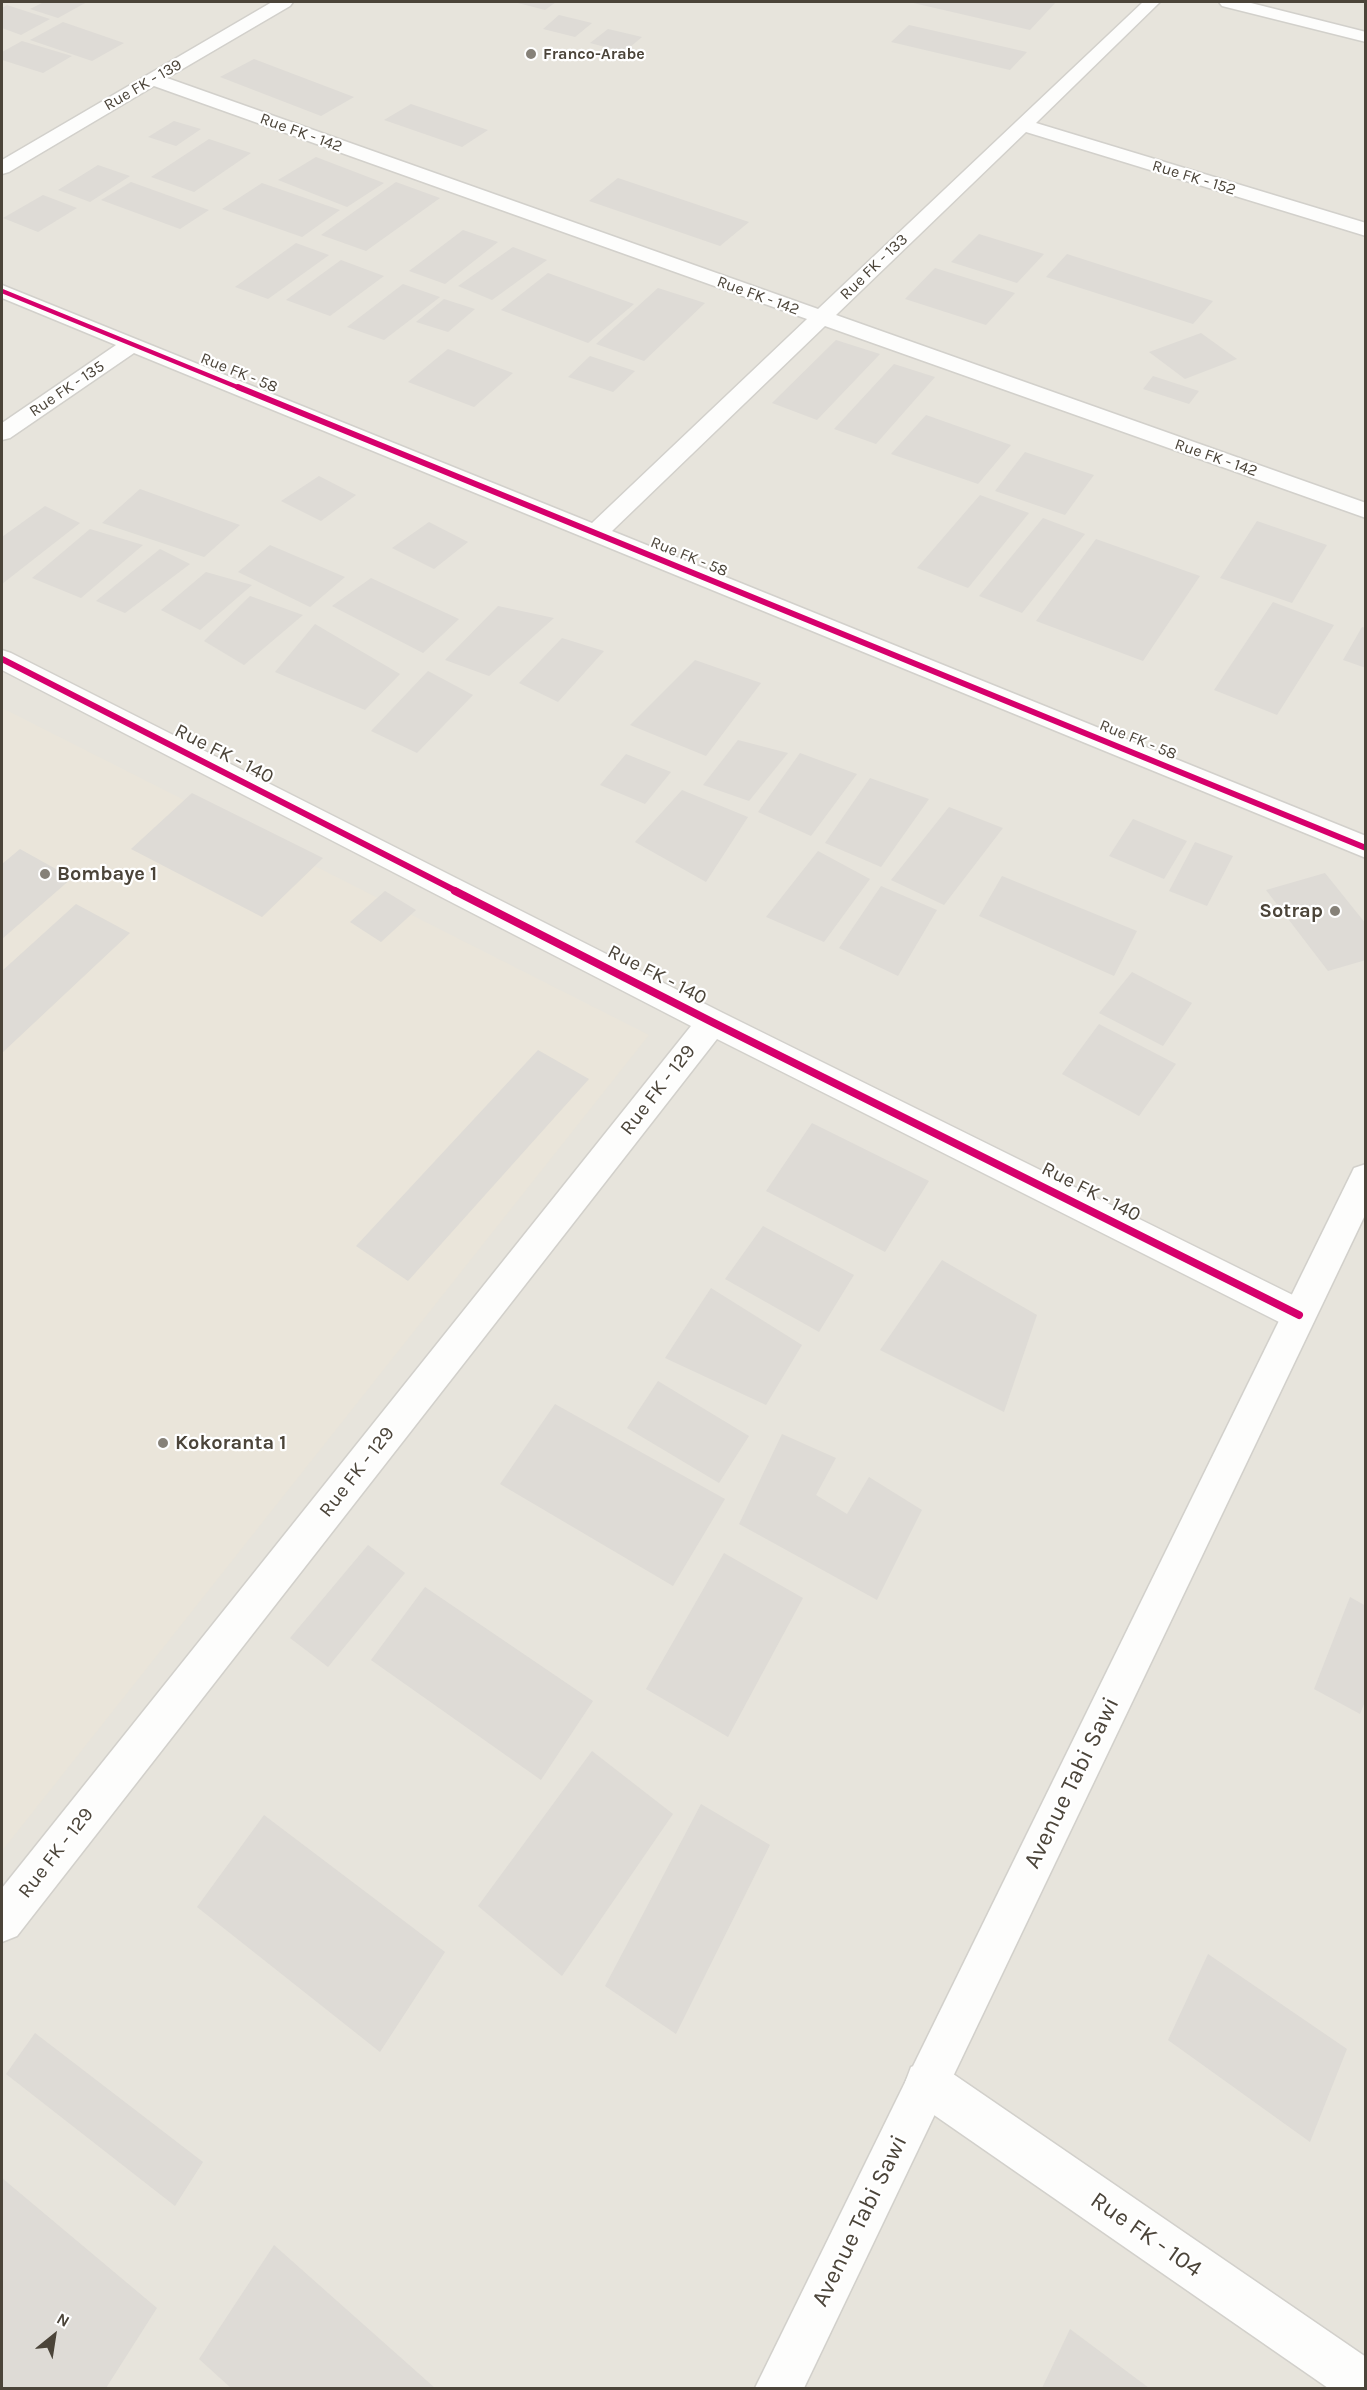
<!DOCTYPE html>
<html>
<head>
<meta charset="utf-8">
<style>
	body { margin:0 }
	#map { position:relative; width:1367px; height:2390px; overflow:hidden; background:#f4f2ee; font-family:Karla,sans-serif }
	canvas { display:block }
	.frame { position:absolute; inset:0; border:3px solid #4b4439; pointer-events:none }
	.north { position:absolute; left:24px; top:2306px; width:60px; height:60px; -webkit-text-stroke:4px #fff; paint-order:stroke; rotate:30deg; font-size:16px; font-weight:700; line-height:24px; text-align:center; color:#4b4439 }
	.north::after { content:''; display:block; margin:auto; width:21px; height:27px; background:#4b4439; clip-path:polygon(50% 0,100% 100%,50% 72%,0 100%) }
</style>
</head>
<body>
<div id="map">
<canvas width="1367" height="2390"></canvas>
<div class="frame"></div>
<div class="north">N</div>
</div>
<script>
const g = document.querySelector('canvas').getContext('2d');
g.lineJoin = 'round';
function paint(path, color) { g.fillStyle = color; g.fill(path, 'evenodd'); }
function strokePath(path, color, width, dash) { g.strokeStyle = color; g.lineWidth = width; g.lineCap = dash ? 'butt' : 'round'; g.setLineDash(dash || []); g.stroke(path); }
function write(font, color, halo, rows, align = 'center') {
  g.font = font + ' Karla,sans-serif'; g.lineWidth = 4.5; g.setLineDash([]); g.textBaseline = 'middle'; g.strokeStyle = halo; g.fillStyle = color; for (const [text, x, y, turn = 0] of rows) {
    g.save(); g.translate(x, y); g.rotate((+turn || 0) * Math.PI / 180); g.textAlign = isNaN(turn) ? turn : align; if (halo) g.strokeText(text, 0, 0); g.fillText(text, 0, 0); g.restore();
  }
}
paint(new Path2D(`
	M2,2H1365V2388H2Z`), '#e7e4dc');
paint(new Path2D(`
	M2,708L649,1035L2,1851Z`), '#eae5da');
paint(new Path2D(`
	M44,2H87L58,18L30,9Z
	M514,2H556L545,10Z
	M909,2H1056L1030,30Z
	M7,5L50,19L21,35L2,28V8Z
	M559,15L592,23L575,37L543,29Z
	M63,22L124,43L92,61L30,40Z
	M909,25L1027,52L1010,70L891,42Z
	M608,29L642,37L624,52L590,43Z
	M22,41L72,56L43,73L2,60V52Z
	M254,59L354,97L321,116L220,77Z
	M411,104L488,130L462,147L384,120Z
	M174,121L201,129L176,146L148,137Z
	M209,139L251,153L194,192L151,177Z
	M316,157L384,183L347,207L278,180Z
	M98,165L130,176L90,202L58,190Z
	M618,178L749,222L720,246L589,201Z
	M131,182L209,210L180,229L101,200Z
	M396,182L440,198L366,251L321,235Z
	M262,183L340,210L302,237L222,209Z
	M43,195L77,208L38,232L3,218Z
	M463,230L498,242L445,284L409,271Z
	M979,234L1044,254L1017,283L951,262Z
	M296,243L329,255L268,299L235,287Z
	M513,247L547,260L492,300L458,286Z
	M1067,254L1213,301L1193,324L1046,277Z
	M341,260L384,276L330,316L286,300Z
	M935,268L1015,293L986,325L905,299Z
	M548,273L634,304L588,343L501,310Z
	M403,284L440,297L384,340L347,327Z
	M658,288L705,303L644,361L596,344Z
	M444,299L475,309L448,332L416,322Z
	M1201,333L1237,359L1185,379L1149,352Z
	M836,340L880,354L817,420L772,403Z
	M448,349L513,373L474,407L408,382Z
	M590,356L635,371L613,392L568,377Z
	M894,364L935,377L876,444L834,429Z
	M1153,376L1199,391L1189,404L1143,389Z
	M926,415L1011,445L978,484L891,454Z
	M1025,452L1094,475L1065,515L995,491Z
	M319,476L356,495L321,521L281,501Z
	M140,489L240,525L204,557L102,523Z
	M980,495L1029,513L968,588L917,568Z
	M45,506L80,523L2,584V537Z
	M1043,518L1085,534L1022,613L979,596Z
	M1257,521L1327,545L1292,603L1220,578Z
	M429,522L468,542L434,569L392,548Z
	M90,529L143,545L81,598L32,578Z
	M1096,539L1200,576L1143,661L1036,621Z
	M270,545L345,577L310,607L238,572Z
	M160,549L190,564L125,613L96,601Z
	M206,572L252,585L200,630L161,610Z
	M371,578L459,619L423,653L332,606Z
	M250,596L303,615L244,665L204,641Z
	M1273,602L1334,625L1277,715L1214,690Z
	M498,606L554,618L489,676L445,660Z
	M315,624L400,674L365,710L275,672Z
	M1362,627L1366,628V668L1343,660Z
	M562,638L604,651L558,702L519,683Z
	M695,660L761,683L706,756L630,725Z
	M428,671L473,695L417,753L371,731Z
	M738,740L788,753L749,801L703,785Z
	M800,753L857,774L811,836L758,812Z
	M626,754L671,772L645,804L600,785Z
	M870,778L929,799L881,867L825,843Z
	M682,790L748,817L706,882L635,842Z
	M192,793L323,858L262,917L131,849Z
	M949,807L1003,828L944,905L891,880Z
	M1133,819L1187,841L1164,879L1109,856Z
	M1195,842L1233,856L1207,906L1169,891Z
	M20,849L72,878L2,939V864Z
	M818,851L870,879L824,942L766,917Z
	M1325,873L1366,924V960L1328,971L1266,890Z
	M1002,876L1137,931L1114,976L979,916Z
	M881,886L937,910L898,976L839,948Z
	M385,891L416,910L381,942L350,922Z
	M76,904L130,933L2,1053V971Z
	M1132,972L1192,1003L1163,1046L1099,1013Z
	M1099,1024L1176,1064L1139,1116L1062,1074Z
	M538,1050L589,1079L408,1281L356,1246Z
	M812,1123L929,1181L885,1252L766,1191Z
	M763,1226L854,1275L819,1332L725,1279Z
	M942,1260L1037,1315L1004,1412L880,1350Z
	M711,1288L802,1345L766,1405L665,1358Z
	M658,1381L749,1436L719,1483L627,1428Z
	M555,1404L725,1499L673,1586L500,1484Z
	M782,1434L836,1458L816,1495L847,1514L869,1477L922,1510L877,1600L739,1524Z
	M368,1545L405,1573L328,1667L290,1638Z
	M724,1553L803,1598L728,1737L646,1689Z
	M425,1587L593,1701L541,1780L371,1660Z
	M1350,1597L1366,1606V1699L1360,1714L1314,1689Z
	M592,1751L673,1814L562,1976L478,1906Z
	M701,1804L770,1845L676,2034L605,1986Z
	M264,1815L445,1952L380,2052L197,1907Z
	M1208,1954L1347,2049L1310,2142L1168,2040Z
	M35,2033L203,2162L175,2206L6,2074Z
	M2,2178L157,2308L106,2388H2Z
	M274,2245L435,2388H231L199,2359Z
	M1070,2329L1149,2388H1042Z`), '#dedbd6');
const minor = new Path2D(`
	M272,2H293L290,6L167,78L818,309L1143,2H1160L1036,123L1366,223V236L1026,132L836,315L1366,503V518L825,326L612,531L1366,836V858L134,353L10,438L2,440V423L116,345L2,298V285L592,523L807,319L154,86L9,172L2,174V160Z
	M1219,2H1247L1366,32V42L1222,6Z
	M2,650L11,653L723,1013L1311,1304L1316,1315L1311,1326L1299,1331L1287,1326L717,1039L17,1936L2,1942V1888L691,1026L2,670Z
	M927,2061L943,2067L1366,2357V2388H1328L911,2099L905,2083L911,2067Z`);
const tertiary = new Path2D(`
	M1366,1164V1213L804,2388H755L1354,1168Z`);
strokePath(minor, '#d2d0cb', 3);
strokePath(tertiary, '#d2d0cb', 3);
paint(minor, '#fdfdfc');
paint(tertiary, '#fdfdfc');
strokePath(new Path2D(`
	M2,291L242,389`), '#d6006c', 4.5);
strokePath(new Path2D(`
	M238,387L1366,848
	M2,659L458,892`), '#d6006c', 6);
strokePath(new Path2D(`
	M455,891L712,1022L1299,1315`), '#d6006c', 8);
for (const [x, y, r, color] of [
	[531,54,6,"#868178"],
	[45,874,6,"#868178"],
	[1335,911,6,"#868178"],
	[163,1443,6,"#868178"]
]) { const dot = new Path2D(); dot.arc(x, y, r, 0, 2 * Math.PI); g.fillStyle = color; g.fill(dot); strokePath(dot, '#fff', 2); }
write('bold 16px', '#4b4439', '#fff', [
	["Franco-Arabe",543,54]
], 'left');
write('16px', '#4b4439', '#fff', [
	["Rue FK - 139",143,85,-30],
	["Rue FK - 142",301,133,20],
	["Rue FK - 152",1194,178,17],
	["Rue FK - 133",874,267,-44],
	["Rue FK - 142",758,296,20],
	["Rue FK - 58",239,373,22],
	["Rue FK - 135",67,389,-34],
	["Rue FK - 142",1216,458,19],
	["Rue FK - 58",689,557,22],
	["Rue FK - 58",1138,740,22]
]);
write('20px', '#4b4439', '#fff', [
	["Rue FK - 140",224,754,27],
	["Rue FK - 140",657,975,27],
	["Rue FK - 129",658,1090,-52],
	["Rue FK - 140",1091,1192,27],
	["Rue FK - 129",357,1472,-52],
	["Rue FK - 129",56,1853,-52]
]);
write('bold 20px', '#4b4439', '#fff', [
	["Bombaye 1",57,874],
	["Sotrap",1323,911,"right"],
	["Kokoranta 1",175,1443]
], 'left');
write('24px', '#4b4439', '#fff', [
	["Avenue Tabi Sawi",1072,1783,-64],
	["Avenue Tabi Sawi",860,2221,-64],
	["Rue FK - 104",1146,2235,35]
]);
</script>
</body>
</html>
